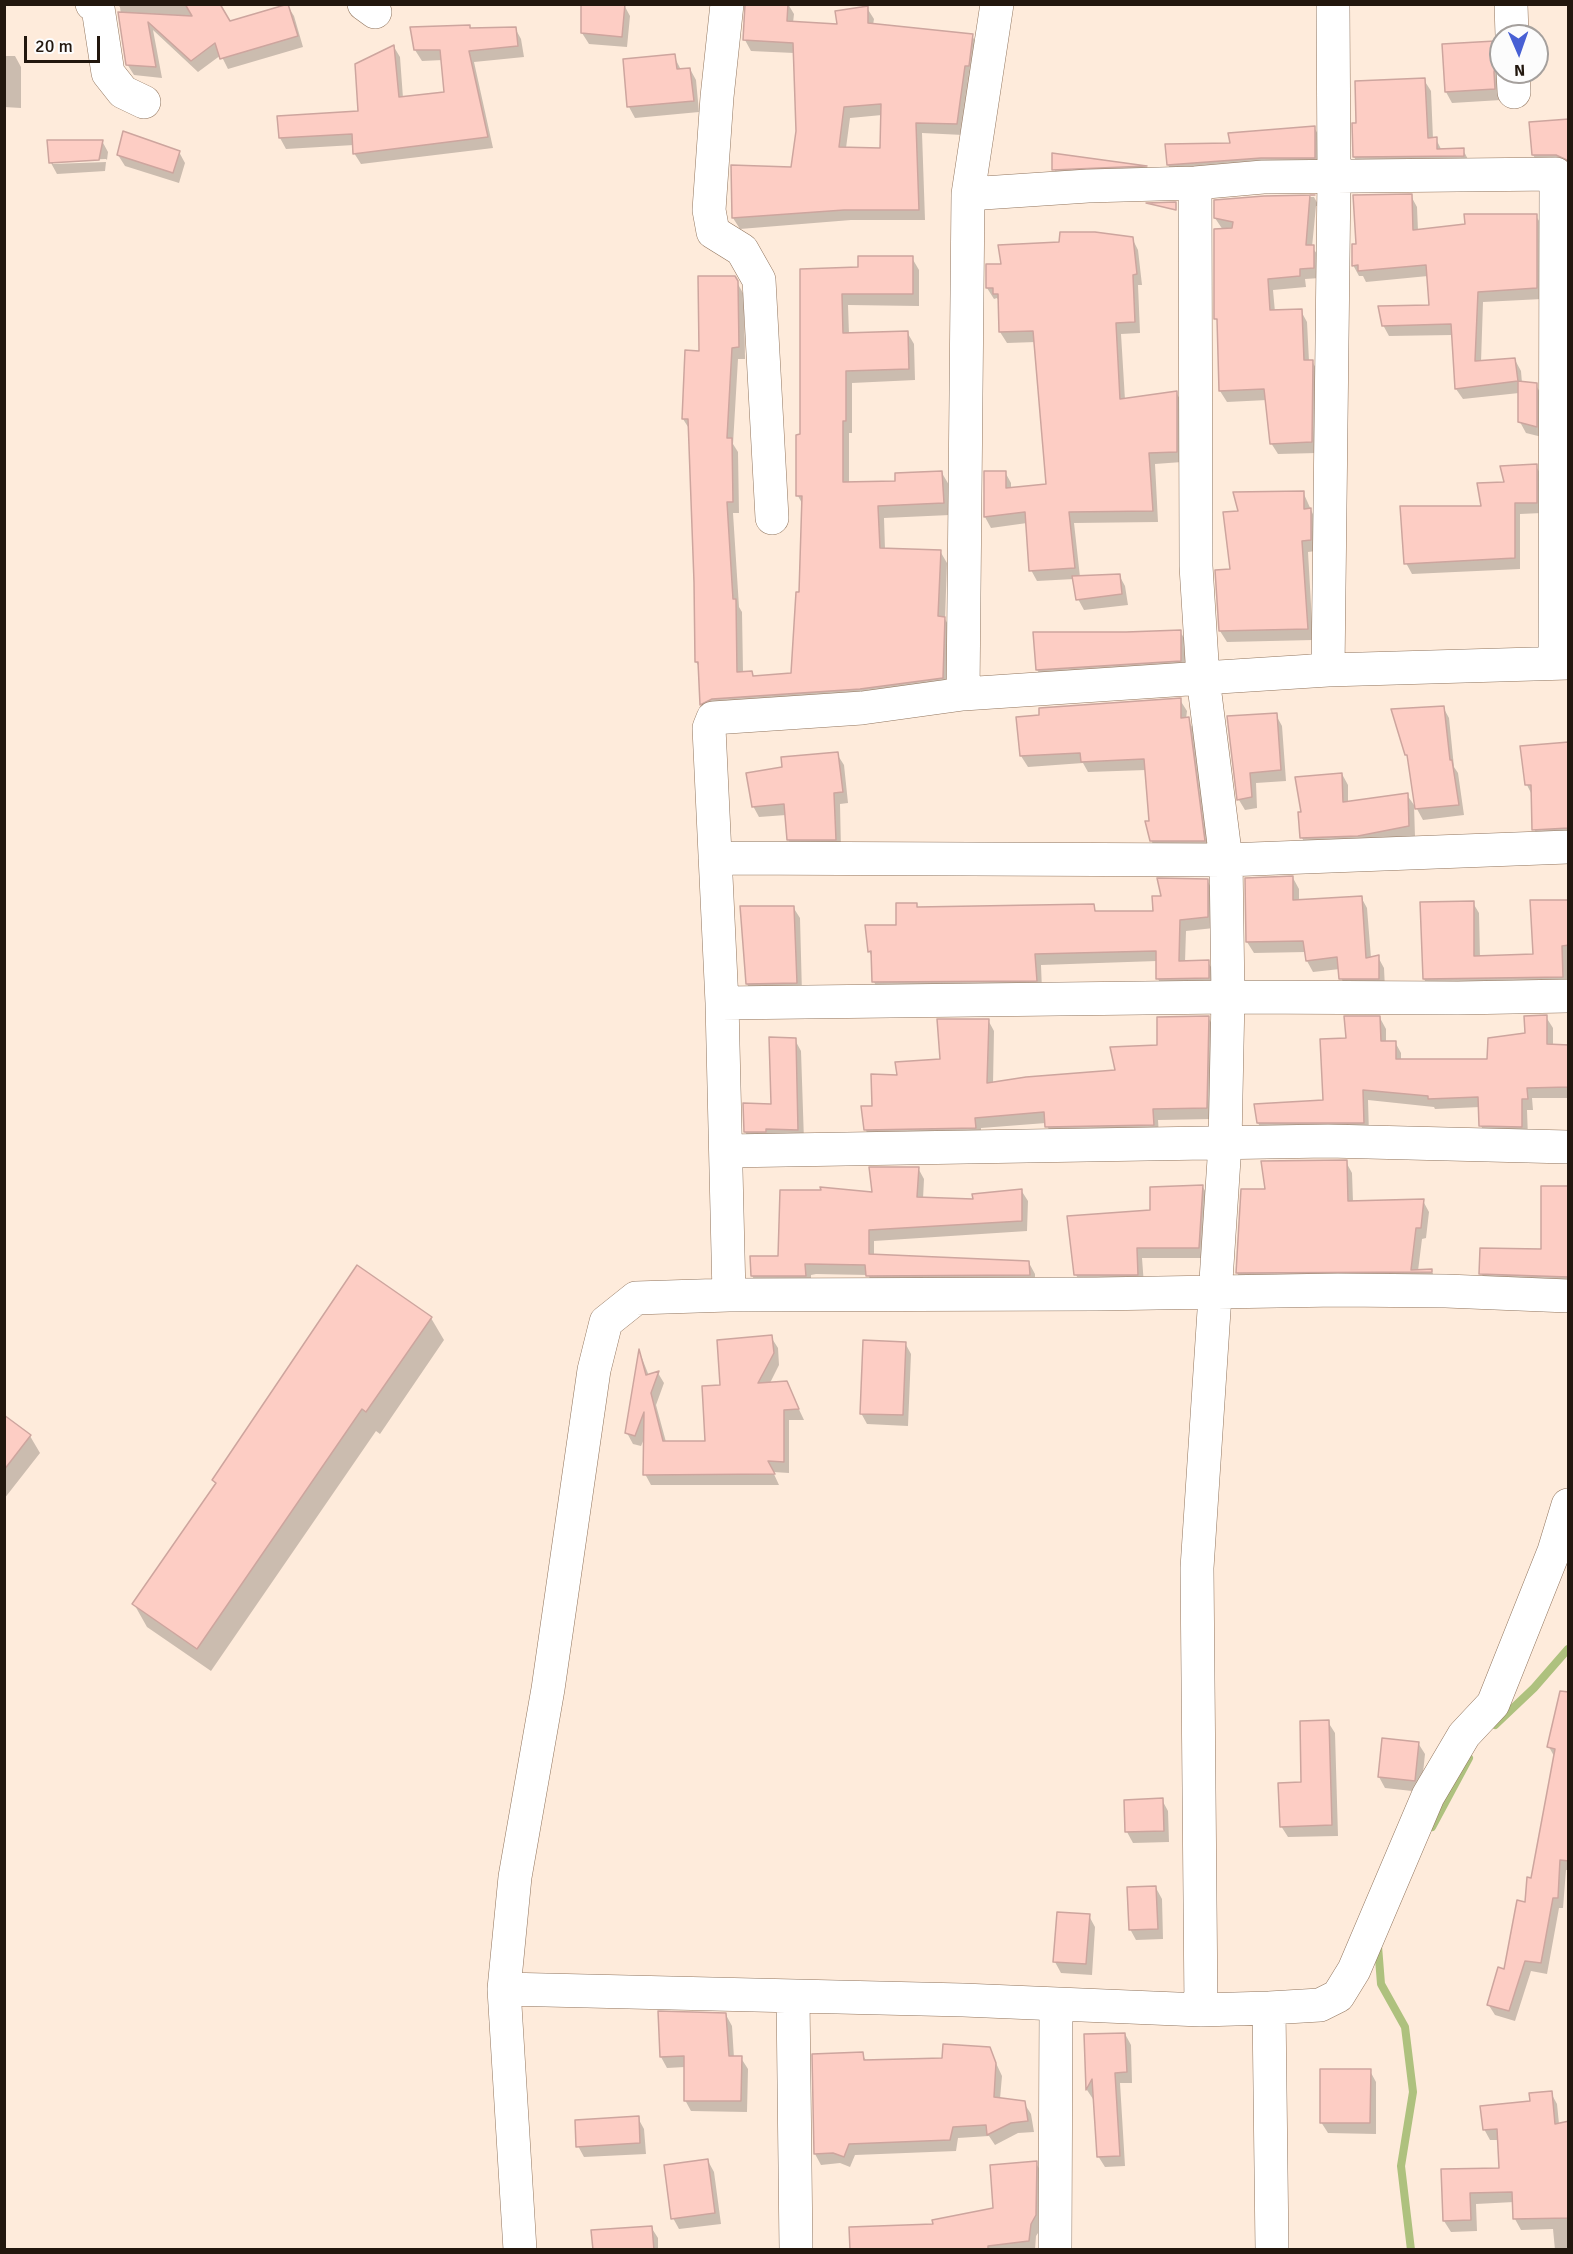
<!DOCTYPE html>
<html>
<head>
<meta charset="utf-8">
<style>
	body { margin:0 }
	#map { position:relative; width:1573px; height:2254px; overflow:hidden; background:#feebdb; font-family:Signika,sans-serif }
	canvas { display:block }
	.frame { position:absolute; inset:0; border:6px solid #22170e; pointer-events:none }
	.north { position:absolute; left:1489px; top:24px; width:60px; height:60px; box-sizing:border-box; background:#fcfcfc; border:2px solid #a5a09d; border-radius:50%; rotate:178deg; font-size:16px; font-weight:700; line-height:24px; text-align:center; color:#22170e }
	.north::after { content:''; display:block; margin:auto; width:21px; height:27px; background:#4860d4; clip-path:polygon(50% 0,100% 100%,50% 72%,0 100%) }
	.scale { position:absolute; left:24px; top:36px; width:76px; height:27px; box-sizing:border-box; border:3px solid #22170e; border-top:0; padding-left:8px; font-size:18px; line-height:21px; white-space:nowrap; color:#22170e; -webkit-text-stroke:4px #fcfcfc; paint-order:stroke }
</style>
</head>
<body>
<div id="map">
<canvas width="1573" height="2254"></canvas>
<div class="frame"></div>
<div class="north">N</div>
<div class="scale">20 m</div>
</div>
<script>
const g = document.querySelector('canvas').getContext('2d');
g.lineJoin = 'round';
function paint(path, color) { g.fillStyle = color; g.fill(path, 'evenodd'); }
function strokePath(path, color, width, dash) { g.strokeStyle = color; g.lineWidth = width; g.lineCap = dash ? 'butt' : 'round'; g.setLineDash(dash || []); g.stroke(path); }
paint(new Path2D(`
	M117,4H218L229,22L287,5L294,16L303,47L228,69L221,55L198,72L153,30L162,78L134,75L127,64L120,7Z
	M788,4L794,14L793,23L838,26L867,8L874,19L873,25L972,36L979,47L963,135L922,133L925,220H851L740,229L733,218L793,169L798,132L794,53L751,51L745,40L747,5ZM882,115V150L846,148L850,118Z
	M624,5L630,16L627,47L589,44L582,33Z
	M515,28L521,39L524,57L474,62L493,148L361,164L354,153V145L286,149L280,138L360,112L394,47L400,57L403,98L446,93L443,60L422,61L415,50L471,30Z
	M1494,43L1501,53V100L1452,103L1446,92Z
	M4,56H15L21,67V108L4,107Z
	M674,56L681,70L690,69L696,80L699,112L635,118L629,107Z
	M1424,80L1431,91L1433,139H1436L1442,151L1463,150L1469,161L1360,168L1354,157L1358,124Z
	M1568,121V167L1540,166L1533,155L1530,123Z
	M1314,127L1320,138L1321,168L1174,176L1168,165L1232,144Z
	M48,141H102L108,152L107,160L106,159L53,161V164L106,162L105,171L57,174L51,163Z
	M179,152L185,163L179,183L125,166L118,155Z
	M1054,154L1147,167L1152,176L1060,180L1054,169Z
	M1411,196L1417,207L1418,231L1536,216L1543,227L1542,299L1483,302L1481,362L1515,360L1521,371L1522,383L1536,385L1542,396V437L1526,433L1520,422L1519,393L1463,399L1456,389L1453,335L1389,336L1383,325L1431,306L1428,276L1366,282L1363,276H1359L1353,265L1358,245Z
	M1264,197H1314L1319,206H1316L1312,247L1320,258V278L1305,279L1306,287L1273,290L1275,312L1301,311L1307,322L1309,361H1312L1318,372L1317,453L1278,454L1271,443L1267,400L1227,402L1220,391L1219,324L1216,319L1223,230L1215,218Z
	M1132,238L1138,250L1142,285H1138L1140,333L1121,334L1125,400L1176,392L1182,403V462L1155,464L1158,522L1074,523L1080,577L1119,575L1125,586L1128,605L1084,610L1078,599L1074,579L1037,581L1031,570L1027,523L991,528L985,517V472H1005L1011,483V489L1048,485L1036,342L1007,343L1000,332V303L997,298L994,299L987,288L988,265H1003Z
	M912,258L919,270V306L848,305L849,334L907,332L914,344L915,380L852,383V433H849V483L896,482L942,473L949,485L950,515L884,518L885,549L940,551L947,563L945,619L951,630L949,690L709,716L702,704L700,668L696,662L690,430L683,419L700,352L734,277L744,295L745,359H738L733,444L738,452L739,513H733L739,607L742,612L743,673H752L754,677L792,674L801,594L803,505L798,496L802,436L801,270L859,269Z
	M1536,466L1542,477V513L1520,514V569L1412,574L1406,563L1482,508L1506,483Z
	M1303,492L1316,521V551L1308,552L1313,640L1227,642L1220,631L1239,512Z
	M1180,632L1187,642V671L1044,681L1037,670Z
	M1180,700L1187,711L1186,719L1195,730L1210,852H1157L1151,840L1146,770L1088,772L1083,763L1028,767L1021,756L1018,718Z
	M1443,707L1449,718L1454,767L1458,773L1464,815L1423,820L1417,809L1409,760L1406,754Z
	M1276,715L1282,726L1286,781L1256,783L1257,808L1245,810L1239,800L1228,717Z
	M1568,744V839L1540,840L1534,829L1532,795L1527,785Z
	M837,754L844,765L848,803L840,804L841,850H794L788,839L786,815L759,817L753,806L784,769Z
	M1342,774L1348,785V802L1407,795L1414,805L1415,837L1308,849L1302,838L1300,813Z
	M1293,878L1299,889V901L1361,897L1367,908L1371,958L1378,957L1384,968L1385,989H1347L1341,978L1340,969L1313,972L1307,961L1306,952L1254,953L1247,942Z
	M1207,880L1213,891L1214,928L1186,931L1185,962H1208L1214,972V989L1164,990L1158,979L1157,961L1041,965L1042,991L880,993L874,982L872,957L869,951L898,926L916,904L918,908L1093,906L1097,913H1155L1163,898Z
	M1568,901V988L1430,990L1424,979L1473,903L1479,913L1480,958L1535,955Z
	M793,907L800,918L802,994L753,995L747,984Z
	M1208,1017L1214,1028L1212,1119L1158,1120L1159,1136L1052,1137L1046,1123L981,1128V1139L872,1141L865,1129L874,1107L898,1077L942,1061L988,1020L994,1031L993,1084L1117,1071Z
	M1546,1017L1553,1028V1046H1568V1098H1532L1533,1110H1527L1528,1138L1487,1137L1481,1126L1480,1107L1435,1109L1434,1107L1368,1100L1369,1134H1264L1258,1123L1324,1102L1348,1040L1380,1018L1386,1029V1042H1395L1401,1053V1060L1489,1061L1527,1035Z
	M795,1040L801,1051L804,1141L752,1142L745,1132L773,1105Z
	M1346,1162L1352,1173L1353,1202L1423,1201L1429,1212L1426,1238L1422,1239L1418,1271L1431,1270L1437,1281L1244,1284L1237,1273L1267,1190Z
	M918,1168L924,1179L923,1199L975,1201L1021,1190L1028,1201L1027,1231L874,1241V1255L1029,1263L1035,1274V1286H874L868,1275L816,1274L811,1275V1287H759L752,1276L874,1194Z
	M1203,1187L1209,1198L1205,1258H1142L1144,1285L1082,1286L1076,1275L1152,1212Z
	M1568,1188V1288L1487,1284L1481,1273L1542,1250Z
	M431,1318L444,1340L380,1434L376,1431L211,1671L147,1627L134,1604L216,1485L213,1480Z
	M771,1337L778,1348L779,1365L770,1383L786,1382L804,1420H789V1473L773,1472L779,1485H651L645,1474V1437L641,1446L633,1444L627,1433L640,1353L649,1376L658,1373L664,1383L656,1405L666,1442L707,1443L722,1386Z
	M905,1343L911,1354L908,1426L867,1424L861,1413Z
	M4,1417L30,1436L40,1453L4,1499Z
	M1568,1716V1870H1566L1563,1908H1559L1547,1974L1531,1971L1515,2021L1495,2015L1488,2004L1506,1971L1532,1879L1554,1756L1549,1747Z
	M1328,1722L1335,1733L1338,1836L1288,1837L1281,1826L1303,1783Z
	M1418,1743L1425,1754L1421,1792L1385,1788L1379,1777Z
	M1162,1800L1168,1811L1169,1842L1133,1843L1127,1832L1126,1801Z
	M1156,1888L1162,1899L1163,1939L1136,1940L1130,1929Z
	M1089,1916L1095,1927L1092,1975L1061,1973L1055,1962Z
	M726,2015L732,2026L734,2058H741L748,2069L747,2112L691,2111L685,2100V2067L667,2068L661,2057Z
	M1125,2034L1131,2045L1132,2083H1120L1125,2166L1105,2167L1098,2156L1095,2096L1093,2099L1087,2090L1085,2036Z
	M989,2048L1002,2076L1000,2099L1024,2103L1031,2114L1034,2132L1018,2133L995,2145L989,2136L958,2138L956,2151L855,2155L850,2167L840,2163L821,2165L815,2154L862,2054L867,2062L944,2059Z
	M1370,2071L1376,2082V2134L1328,2133L1321,2122Z
	M1551,2093L1557,2104L1559,2124L1568,2122V2250H1555L1553,2229L1521,2230L1515,2219L1514,2202L1476,2204L1477,2231L1451,2232L1444,2221L1443,2171L1500,2170L1499,2140H1490L1484,2129Z
	M638,2118L644,2129L646,2154L584,2157L578,2146Z
	M708,2161L714,2172L721,2224L679,2229L673,2218Z
	M1036,2163L1042,2174V2227L1036,2236L1035,2250H851L994,2209Z
	M651,2227L658,2238V2250H594Z`), '#0003');
strokePath(new Path2D(`
	M1495,1725L1534,1688L1568,1649
	M1432,1827L1469,1758
	M1378,1946L1381,1984L1405,2027L1413,2092L1401,2166L1411,2250`), '#aec17e', 8);
const building = new Path2D(`
	M185,4H220L230,21L288,4L298,36L220,59L215,43L191,61L148,22L156,67L126,65L118,12L192,16Z
	M581,4H625L622,37L581,33Z
	M745,4H788L787,21L837,24L835,11L868,6V23L973,34L969,66H965L957,124L916,123L919,210H844L732,218L731,165L791,167L796,131L793,43L743,40ZM881,104L880,148L839,147L844,107Z
	M470,25V28L516,27L518,46L469,51L488,137L353,154L352,134L279,138L277,116L358,111L355,64L394,45L399,97L444,92L440,50H414L410,27Z
	M1495,41L1501,51V58L1496,64L1494,72L1495,89L1445,92L1442,44Z
	M675,54L677,69L690,68L694,101L627,107L623,59Z
	M1425,78L1428,138L1437,137V149L1464,148V156L1353,157L1352,123H1356L1355,81Z
	M1569,119V161L1556,155H1532L1529,122Z
	M1315,126V158H1261L1167,165L1165,144L1230,143L1228,133Z
	M123,131L180,151L173,173L117,155Z
	M47,140H103L99,160L49,163Z
	M1052,153L1147,166L1052,170Z
	M1412,194L1413,230L1465,224L1464,214H1537V288L1478,292L1475,361L1515,358L1518,381L1455,389L1451,324L1382,326L1378,306L1429,305L1426,265L1358,271V265L1352,266V244H1356L1353,195Z
	M1310,195L1306,245H1314V268L1300,269V276L1268,279L1270,310L1302,309L1304,360H1313L1312,442L1270,444L1264,389L1219,391L1217,319H1214V229L1232,228L1233,222L1214,218V200L1264,196L1315,195Z
	M1176,202V210L1146,203Z
	M1060,232H1095L1133,237L1137,274L1133,275L1135,322L1116,323L1120,399L1177,391V452L1149,453L1153,511L1069,512L1075,568L1029,571L1025,512L984,517V471H1006V488L1046,484L1033,331L999,332L998,294H993V288H986V264H1001L998,245L1059,242Z
	M858,256H913V294H842L843,333L908,331L909,369L846,371V421H843V482L895,481V473L942,471L944,503L878,506L880,548L941,550L938,616L945,617L943,678L860,689L712,699L700,705L698,662H695L694,582L688,419H682L685,350L699,351L698,276H735L738,281L739,347L732,348L727,438H732L733,502H727L733,599H736L737,672L752,671L753,676L791,673L796,592H799L802,496H796V435L800,434V269L858,267Z
	M1518,381L1537,383V427L1518,422Z
	M1537,464V503H1515V558L1404,564L1400,506H1481L1477,483L1504,482L1500,466Z
	M1304,491V509L1311,508V540L1302,541L1308,629L1219,631L1215,570L1230,569L1223,512L1238,511L1233,492Z
	M1120,574L1122,594L1076,600L1072,576Z
	M1181,630V661L1036,670L1033,632H1126Z
	M1181,698V718L1189,717L1205,841H1150L1145,821H1149L1144,759L1081,762L1080,753L1020,756L1016,717L1039,715V708Z
	M1444,706L1450,760H1452L1459,805L1415,809L1407,755H1405L1391,709Z
	M1277,713L1281,770L1250,773L1252,797L1237,800L1227,716Z
	M1569,742V828L1532,830L1531,785H1525L1520,746Z
	M838,752L843,792L834,793L836,840H787L784,804L752,807L746,773L782,767L781,757Z
	M1342,773L1343,802L1408,793L1409,826L1358,836L1300,838L1298,812H1301L1295,777Z
	M1293,876V900L1362,896L1366,958L1379,955V979H1339L1337,957L1306,961L1303,941L1246,942L1245,878Z
	M1157,878L1208,879V917L1180,920L1179,961L1209,960V978L1156,979V951L1035,954L1037,981L872,982L871,951L868,952L865,925H896V903H917V907L1094,904L1095,911H1153L1152,896H1161Z
	M1530,900H1569V945L1562,946L1563,977L1423,979L1420,902L1474,901V956L1533,954Z
	M740,906H794L797,983L746,984Z
	M1547,1015V1044L1569,1045V1087L1527,1088L1528,1099H1522V1127L1479,1126L1478,1097L1428,1099V1096L1363,1090L1364,1123H1257L1254,1104L1323,1100L1320,1039L1346,1038L1344,1016H1380L1381,1041H1396V1059H1487L1488,1038L1525,1033L1524,1016Z
	M1209,1016L1207,1108L1153,1109L1154,1125L1045,1127L1044,1112L975,1118L976,1128L864,1130L861,1106H872L871,1074L897,1075L895,1062L940,1059L937,1019H989L987,1083L1026,1077L1115,1070L1110,1047L1157,1045V1017Z
	M769,1037L796,1038L798,1130L766,1129V1132H744L743,1103L771,1104Z
	M1347,1160L1348,1201L1424,1199L1421,1228H1416L1411,1270L1432,1269V1272L1236,1273L1241,1189H1265L1261,1161Z
	M869,1167H919L917,1197L973,1199L972,1194L1022,1189V1221L869,1230V1254L1029,1261L1030,1275L866,1276L865,1265L809,1264H805L806,1276H751L750,1256H778L780,1190H821L820,1187L872,1192Z
	M1203,1185L1199,1248H1137L1138,1275H1074L1067,1216L1150,1210V1187Z
	M1541,1186H1569V1277L1479,1274L1480,1248L1541,1249Z
	M357,1265L432,1317L366,1412L362,1409L197,1649L132,1604L216,1483L212,1480Z
	M772,1335L774,1353L758,1383L787,1381L799,1409L784,1410V1462L768,1461L775,1474L643,1475L644,1412L635,1436L625,1433L639,1349L646,1375L659,1371L651,1393L663,1441H705L702,1386L720,1385L717,1340Z
	M863,1340L906,1342L903,1415L860,1414Z
	M4,1415L31,1435L4,1470Z
	M1560,1691L1569,1692V1861L1560,1860L1558,1898H1553L1541,1963L1525,1961L1509,2011L1487,2005L1498,1967L1504,1969L1517,1900L1525,1902L1527,1877L1531,1878L1555,1749L1547,1747Z
	M1329,1720L1332,1825L1280,1827L1278,1783L1301,1782L1300,1721Z
	M1382,1738L1419,1742L1415,1781L1378,1777Z
	M1163,1798L1164,1831L1125,1832L1124,1800Z
	M1156,1886L1158,1929L1129,1930L1127,1887Z
	M1057,1912L1090,1914L1086,1964L1053,1962Z
	M658,2011L726,2013L729,2056H742L741,2101H684V2056L660,2057Z
	M1125,2033L1127,2072L1115,2073L1120,2156L1097,2157L1092,2079L1086,2090L1084,2034Z
	M943,2044L990,2047L996,2063L994,2097L1025,2101L1028,2121L1011,2123L987,2135L986,2125L953,2127L950,2140L849,2144L844,2157L833,2153L814,2154L812,2054L863,2052L864,2060L942,2058Z
	M1320,2069H1371L1370,2123H1320Z
	M1552,2091L1555,2124L1569,2121V2218L1513,2219L1512,2192L1470,2193L1471,2220L1443,2221L1441,2169L1499,2168L1497,2129L1483,2130L1480,2106L1530,2101L1529,2093Z
	M639,2116L640,2143L576,2147L575,2120Z
	M708,2159L715,2213L671,2219L664,2165Z
	M1037,2161L1036,2215L1031,2224L1029,2241L988,2246V2250H850L849,2227L933,2224L932,2220L993,2208L990,2165Z
	M652,2226L654,2250H593L591,2230Z`);
paint(building, '#fdcdc4');
strokePath(building, '#cda59e', 1.5);
const minor = new Path2D(`
	M92,4L98,8L108,73L123,92L144,102
	M364,4L375,12
	M727,4L717,97L709,210L713,232L742,250L759,280L772,518
	M1511,4L1512,36
	M1513,72L1514,92
	M1195,183L1196,566L1203,678L1226,860L1228,997L1225,1144L1197,1568L1201,2010
	M968,194L1088,186L1195,183L1263,177L1556,174L1555,663
	M1328,670L1334,177L1333,4
	M963,694L968,194L997,4
	M715,858L1226,860L1568,847
	M722,1003L1228,997L1458,998L1568,996
	M726,1151L1328,1141L1568,1147
	M729,1295L722,1003L709,728L713,718L862,708L963,694L1203,678L1328,670L1568,663
	M504,1989L963,2000L1201,2010L1269,2008L1320,2005L1338,1996L1354,1970L1428,1796L1464,1735L1493,1704L1554,1551L1568,1505
	M793,1997L796,2250
	M1269,2008L1272,2250
	M520,2250L504,1989L515,1877L548,1689L594,1370L606,1322L636,1298L729,1295L1097,1294L1338,1290L1446,1291L1568,1296
	M1055,2250L1056,2004`);
strokePath(minor, '#91755e', 34);
strokePath(minor, '#fff', 33);
</script>
</body>
</html>
